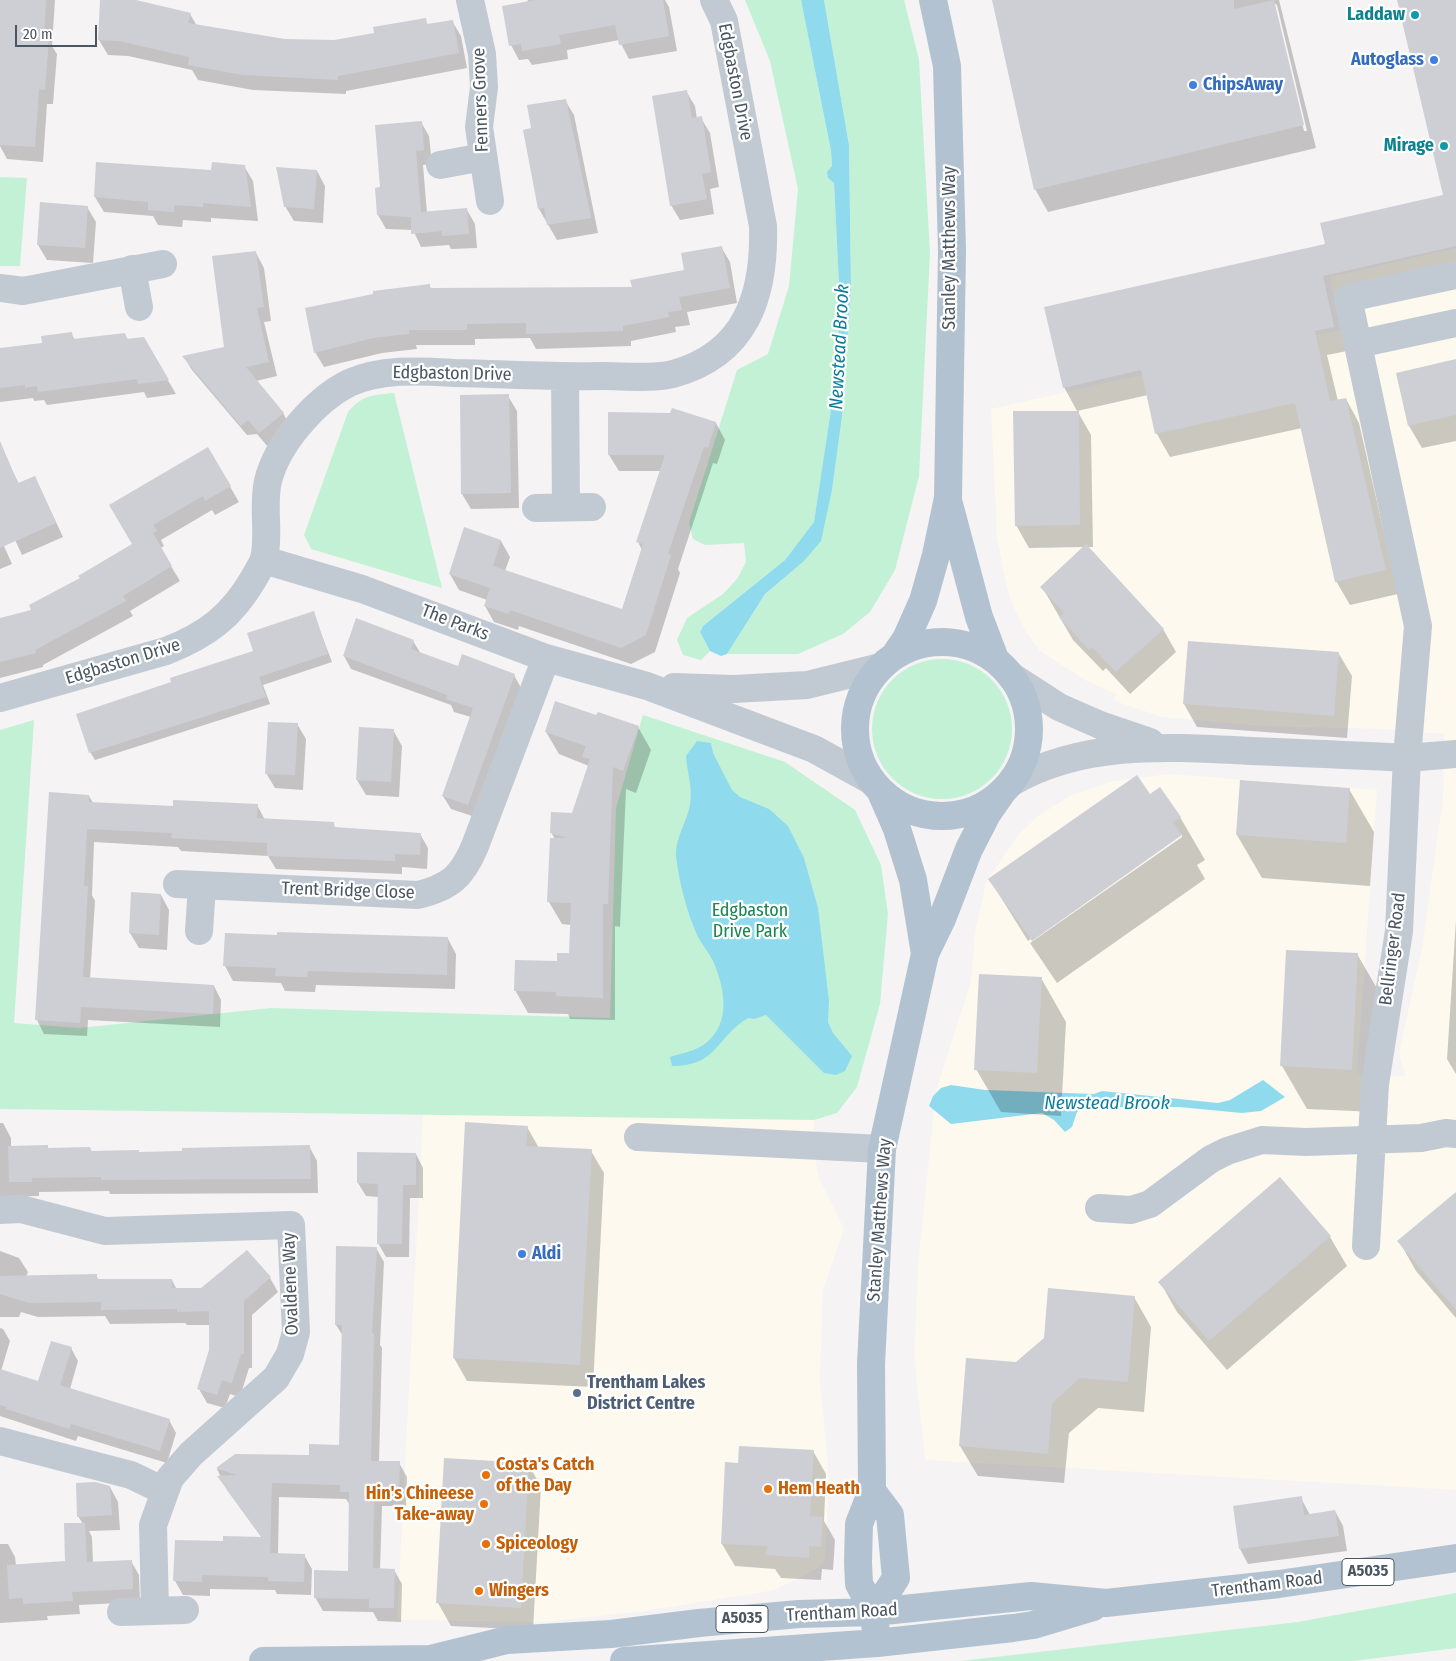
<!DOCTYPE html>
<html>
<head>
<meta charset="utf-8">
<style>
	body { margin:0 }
	#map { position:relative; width:1456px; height:1661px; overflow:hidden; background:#f5f3f3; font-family:"Fira Sans Condensed",sans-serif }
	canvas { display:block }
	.scale { position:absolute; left:15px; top:25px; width:82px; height:22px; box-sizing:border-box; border:2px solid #4a5661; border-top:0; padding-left:6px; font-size:15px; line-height:18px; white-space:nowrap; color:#4a5661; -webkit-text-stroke:4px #fff; paint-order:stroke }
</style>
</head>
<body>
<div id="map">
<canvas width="1456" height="1661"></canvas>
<div class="scale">20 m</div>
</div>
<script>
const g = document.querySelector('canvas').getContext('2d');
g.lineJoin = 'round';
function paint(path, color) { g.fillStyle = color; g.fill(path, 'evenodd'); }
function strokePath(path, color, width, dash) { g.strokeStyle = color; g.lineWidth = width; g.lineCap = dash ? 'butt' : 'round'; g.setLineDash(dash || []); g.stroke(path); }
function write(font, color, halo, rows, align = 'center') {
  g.font = font + ' "Fira Sans Condensed",sans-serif'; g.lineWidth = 4.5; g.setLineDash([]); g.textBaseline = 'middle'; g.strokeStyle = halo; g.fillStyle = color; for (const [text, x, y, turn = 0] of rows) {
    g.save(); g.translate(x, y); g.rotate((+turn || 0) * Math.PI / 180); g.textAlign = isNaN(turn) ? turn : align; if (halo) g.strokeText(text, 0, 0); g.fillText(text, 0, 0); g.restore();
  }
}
paint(new Path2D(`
	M1456,248V1490L925,1460L914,1354L919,1254L936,1091L971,981L975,932L986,882L1018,835L1038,816L1070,796L1113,781L1169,774L1377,790L1357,1073L1405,1076L1399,1053L1422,948L1443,799L1444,734L1383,729L1262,726L1162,717L1114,701L1116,694L1085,680L1039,650L1024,629L1010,599L1004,574L997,537L991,409L1340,330L1330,277Z
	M423,1115L814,1120L817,1173L844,1229L823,1290L820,1378L829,1479L825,1558L818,1568L775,1590L645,1611L545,1622L397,1620Z`), '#fdf9ef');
paint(new Path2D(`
	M745,0H801L831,151L832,166L828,178L834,183L840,305L836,376L814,523L785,560L703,626L700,632L710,651L701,660L683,655L677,640L687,618L723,594L737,579L746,562L744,543L705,545L693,539L689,523L737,370L768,354L789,286L798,189L770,61Z
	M824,0H904L919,60L930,253L919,476L895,570L870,612L843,634L798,654H727L765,594L803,562L832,490L842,417L851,287L849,145Z
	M0,177L27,178L20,266H0Z
	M394,393L442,588L311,549L304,535L348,412C362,395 373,395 394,393Z
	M872 729a70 70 0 1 1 140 0a70 70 0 1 1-140 0Z
	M643,715L785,762L855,810L881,865L888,914L880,1004L857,1087L837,1113L814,1120L0,1109V730L34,720L14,1023L79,1028L271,1008L610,1018L616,808Z
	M1456,1593V1648L1353,1661H961L1298,1622Z`), '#c3f1d5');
paint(new Path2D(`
	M801,0H824L849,145L851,287L842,417L832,490L821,541L803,562L765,594L727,654L721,656L710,651L700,632L703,626L785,560L814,522L836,376L840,305L834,183L828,178L827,172L832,166L831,151Z
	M697,741L711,743L713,753L732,790L740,797L769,809L788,826L804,858L818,908L829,1001L828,1022L833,1033L852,1056L845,1071L836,1075L824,1073L766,1015L754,1019L748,1018C715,1038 718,1066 672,1066L670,1057C682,1053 696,1051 706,1043C731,1023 725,990 714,963C710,954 703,946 698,937C687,913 679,882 676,856C675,838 687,822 690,805C693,787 687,773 686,756Z
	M1263,1080L1285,1097L1261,1111L1242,1113L1179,1107H1083L1077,1112L1072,1127L1065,1132L1054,1120L1042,1113L951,1124L929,1106L933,1096L941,1088L951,1085L985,1090L1094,1094L1102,1091L1218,1103L1230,1100Z`), '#90daee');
paint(new Path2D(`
	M2,0H55L52,46L57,54L53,104H47L43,162L7,159L0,146Z
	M102,0H131L190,14L197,26L285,40L334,41L375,34L425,19L428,25L452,21L461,36L467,68L346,91V94L253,90L198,80L192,70L128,56L108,55L99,40Z
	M528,0H665L669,7L677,51L629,59L619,40L567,50L568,59L532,65L528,59L519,60L511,45Z
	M993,0H1279L1316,148L1048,212L1035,189ZM1273,2L1277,5L1307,131H1304Z
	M1398,0H1456V272L1335,300L1347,351L1327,355L1338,401L1346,399L1359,423L1398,594L1350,605L1336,581L1302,428L1170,457L1157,434L1148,395L1077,411L1064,387L1326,245L1444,196Z
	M686,91L695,106L697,119L701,118L710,133L719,187L710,189L714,214L680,220L671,205Z
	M565,100L574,115L598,233L557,240L539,209L524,131L533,129Z
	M421,122L429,136L432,164L423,165L427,213L467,210L475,224L477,248L451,249L449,245L421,247L413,230L386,229L378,215L382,188Z
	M244,166L253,181L258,221L211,218V222L183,220L182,227L158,225L153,216L104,212L95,197Z
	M317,171L325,186L323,223L294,221L285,206Z
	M87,207L96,222L93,263L47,260L38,245Z
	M721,247L730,262L737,303L687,312L690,325L675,327L676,332L631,341V346L536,349L530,338L475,339V345H416L417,349L382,353L324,367L315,352L429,285L432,290L633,289L685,271Z
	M256,253L264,268L271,321L264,322L277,376L256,381L283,413L291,428L268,447L257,434L247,435L192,370L184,357L225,348Z
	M71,333L75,340L125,334L128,340L143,338L176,394L147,398L144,392L47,405L44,400L34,401L33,398L0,402V349L43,344Z
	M1456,360V441L1422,448L1409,426Z
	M508,396L517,411L519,508L471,509L462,494Z
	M1078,412L1091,435L1093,547H1087L1163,629L1176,652L1130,694L1106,668L1103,671L1073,640L1042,587L1085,547L1029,548L1016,525Z
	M716,423L725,440L717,464L713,463L678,569L680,573L655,652L631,664L519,626L518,630L494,622L485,606L487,600L459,590L450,574L501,541L510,557L505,571L622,610L642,550L638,542L661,471H619L609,455Z
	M208,449L239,502L215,515L212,510L161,540L164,546L160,548L180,581L130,611L133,616L43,665V667L0,678V620L33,611L133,544Z
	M8,462L19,484L35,477L63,537L22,555L0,507V465Z
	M0,537L12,564L0,569Z
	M313,612L332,662L263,685L270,704L95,760L90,752L173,683L255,652Z
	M413,641L421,654L458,668L514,675L521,688L475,817L451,809L443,796L471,717L454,712L451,705L351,669L344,656Z
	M1339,654L1352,676L1347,738L1197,727L1184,704Z
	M597,717L638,727L651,750L636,793L626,789L620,927L615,926V1020L570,1019L568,1014L528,1013L515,990L570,955L571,925L562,924L549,902L555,839L551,832L573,814L589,766L559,754L546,732Z
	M297,724L306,739L303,790L275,788L266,773Z
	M393,730L402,746L399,797L366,795L357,780Z
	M1349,789L1374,832L1370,886L1262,878L1237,835Z
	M89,796L93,803L174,807L257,805L265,820L333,823L336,829L420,834L428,848L427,869L402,867V874L276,869L268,856L181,851L178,847L94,842L92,895L95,901L90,979L214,986L221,1000L220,1027L88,1020L87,1036L44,1034L37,1020Z
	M1149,796L1180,817L1205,860L1197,865L1205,879L1057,983L1030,943L1182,837V834L1028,941L990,880Z
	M133,893L161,895L169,910L167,950L139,948L130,933Z
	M1456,920V1074L1447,1059Z
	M278,936L448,939L456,954L455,989L316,985L315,992L285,991L281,983L233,981L225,966Z
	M1357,954L1382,997L1376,1112L1307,1109L1282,1066Z
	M1041,978L1066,1022L1061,1116L1001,1112L976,1069Z
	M0,1123H3L11,1138V1148H90L92,1152L138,1151L140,1153L309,1146L317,1161L318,1193L110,1194L109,1191L39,1192V1196L0,1197Z
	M467,1123L527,1127L539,1148L591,1151L604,1173L593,1387L467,1381L454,1358Z
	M359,1153L416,1154L423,1168V1198H410L409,1257H386L378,1243L379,1197L366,1196L358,1183Z
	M1456,1193V1318L1416,1271L1399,1241Z
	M1330,1237L1347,1266L1227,1370L1177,1312L1160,1282Z
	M376,1248L384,1262L380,1345L382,1348L379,1462L399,1463L407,1477L406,1506H382L380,1570H394L402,1584L401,1622L378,1621L373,1612L323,1611L315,1597L349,1572L350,1505L346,1499L279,1497L278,1554L304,1555L312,1569L311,1595L277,1594L275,1590L210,1589V1596L183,1595L175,1581L224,1543L262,1538L227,1490L217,1469L236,1455L310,1456L341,1446L343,1336L336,1325Z
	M0,1251L19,1258L28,1272L26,1277L96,1276L99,1280H172L177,1290H202L247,1251L270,1278L278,1292L252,1315V1368H249L240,1397L230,1394L225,1408L207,1403L199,1389L211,1350L210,1325H187L185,1323L110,1324L105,1316L38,1317L21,1312L19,1317H0Z
	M1134,1297L1151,1327L1144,1412L1098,1408L1069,1433L1064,1483L978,1476L960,1446L1016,1364Z
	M0,1328L3,1329L10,1341L1,1371L39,1383L71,1348L78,1361L70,1389L169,1420L176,1433L167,1463L78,1436L76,1441L0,1416Z
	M813,1451L826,1474L824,1521L835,1540L833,1570L822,1569L821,1580L781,1578L775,1569L735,1566L722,1544L739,1464Z
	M528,1464L541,1486L533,1630L451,1626L438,1603Z
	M110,1487L118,1502L120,1530L89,1531L92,1537L93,1563L131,1561L139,1575L140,1602L79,1605L80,1614L47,1616L48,1620L0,1623V1544H8L15,1557L16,1565L67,1562L83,1524L78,1516Z
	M1301,1498L1310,1515L1335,1511L1343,1526L1347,1551L1248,1564L1240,1549Z`), '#0003');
paint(new Path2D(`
	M0,0H46L44,37L49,38L45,90L39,89L35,147L0,145Z
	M100,0H136L191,13L188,23L285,39L334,40L374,33L373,27L426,18L427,24L453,20L459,53L338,76V80L243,75L188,65L189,57L119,41L98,40Z
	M535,0H663L669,36L619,45L615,25L559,35L561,44L522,51L521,44L509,46L502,6Z
	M992,0H1234V9L1274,0L1304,125L1034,190Z
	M1397,0H1456V246L1323,276L1334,327L1315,331L1330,401L1346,398L1386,570L1335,582L1295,403L1155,434L1141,370L1063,388L1044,307L1325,244L1320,223L1443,195Z
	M687,90L692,118L702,116L711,172L702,174L707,199L670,206L652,96Z
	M566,99L591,218L547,225L544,208L538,209L523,130L531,128L527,105Z
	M422,121L424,150L416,151L421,212L467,208L469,234L442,236V231L411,234V217L377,215L375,188L380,187L375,125Z
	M96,162L211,170L212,162L245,165L251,207L203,203V207L174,205V212L148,210V202L94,197Z
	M276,167L317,170L314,209L284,207Z
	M40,202L88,206L85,248L37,245Z
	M722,246L730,288L679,297L682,310L668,312L669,317L623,326V331L526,334V323L467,324V330H409V334L373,338L314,353L305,308L373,294V291L430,284V288L632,287L630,280L684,270L681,253Z
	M256,251L264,307L257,308L269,362L246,367L284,413L259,433L248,420L241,426L182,356L224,347L212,256Z
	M72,332L73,339L125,333L126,339L144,337L169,380L138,384L137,379L38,392L37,386L25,388V385L0,388V348L42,343L41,336Z
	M1456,359V415L1408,426L1396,373Z
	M509,394L511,493L461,494L460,395Z
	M672,408L716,422L708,448L704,447L668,554L671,555L646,635L621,648L510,610L508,614L484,606L490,588L449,574L464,527L501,540L493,566L622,609L643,544L636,542L665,455H608V412L670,413Z
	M1013,411H1079L1080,525L1015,526Z
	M0,441L18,483L35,476L56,523L0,548Z
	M208,447L231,486L205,501L203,496L153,525L157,531L153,533L172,566L123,596L126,601L35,650L36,653L0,662V618L31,610L29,605L80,578L78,576L132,544L109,505Z
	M1086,544L1164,629L1116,672L1092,647L1089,650L1059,617L1064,613L1040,587Z
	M314,611L328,654L259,677L266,697L89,753L76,714L171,682L170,678L253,651L247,633Z
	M356,618L414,640L411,649L458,666L462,654L515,674L468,805L442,796L473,708L446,699L447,695L343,656Z
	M1188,641L1339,652L1334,716L1183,704Z
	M555,701L596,715L598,712L639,726L623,771L613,767L608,904H603V998L556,996V992L514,991L515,960L557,961V953H569L571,903L547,902L550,838H567L550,833L551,812L572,813L590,759L582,757L586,746L545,732Z
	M268,722L298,723L295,775L265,774Z
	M359,727L394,729L391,782L356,780Z
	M1137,775L1150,794L1160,787L1181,817L1173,822L1182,835L1032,941L988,879Z
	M1240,780L1350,788L1346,843L1236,835Z
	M49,792L89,795V802L173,806V800L258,804L257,818L334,822V827L421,833L420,855L395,854V861L267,856V843L171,838L172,833L87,829L84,886H88L83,977L214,985L213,1014L81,1007L80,1023L35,1020Z
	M131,892L161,894L159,935L129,933Z
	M277,932L448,937L447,975L308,971L307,977L275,976L276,968L223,966L225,933L277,935Z
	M1286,950L1358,953L1352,1070L1280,1066Z
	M979,974L1042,977L1037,1073L974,1070Z
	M465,1122L528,1126L526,1146L592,1149L580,1365L453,1358Z
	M48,1145V1148L90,1147L91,1151L139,1150V1152L182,1151V1148L310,1145L311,1179L101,1180V1177L32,1178V1182H9L8,1146Z
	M357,1152L416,1153V1185H403L402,1244H377L378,1184L357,1183Z
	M1280,1177L1331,1236L1209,1341L1158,1282Z
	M1456,1192V1310L1397,1241Z
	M336,1246L377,1247L372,1333H374L371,1461H400L399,1492H374L373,1568L395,1569L394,1608H369V1599L314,1598V1570L348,1571L349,1492H340V1485L272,1483L270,1553L305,1554L304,1582L268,1581V1577L202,1575V1582L173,1581L175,1540L223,1541V1536L262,1537L217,1476L237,1475L216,1468L235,1454L309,1455V1444L339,1445L342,1325H335Z
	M247,1250L271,1277L244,1301V1354H241L232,1383L222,1380L217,1395L197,1389L209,1350V1311L177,1312V1309L101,1310V1302L29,1303L0,1294V1276L97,1274V1279H172V1288H201Z
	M1048,1288L1135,1296L1128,1382L1080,1378L1052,1403L1048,1454L959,1446L966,1358L1016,1362L1044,1338Z
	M51,1341L72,1347L60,1385L170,1419L160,1451L71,1424L69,1429L6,1409L7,1407L0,1405V1369L38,1381Z
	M739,1446L814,1450L810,1516L823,1517L821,1547L809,1546V1558L766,1555L767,1546L721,1544L725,1462L738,1463Z
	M444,1458L529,1463L521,1608L436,1603Z
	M95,1482L110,1486L112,1515L77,1517L76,1483Z
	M1302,1496L1304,1515L1335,1510L1339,1536L1239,1549L1233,1506Z
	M64,1523H85L87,1562L132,1560L133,1589L72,1592L73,1601L23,1604V1598L9,1599L7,1565L65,1561Z`), '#cdcfd5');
strokePath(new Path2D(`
	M470,0L482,54L484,87L479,127L490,201
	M440,165L483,157
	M132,269L139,307
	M0,288L23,291L163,264
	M1358,344L1456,323
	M565,377L566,507
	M536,508L592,507
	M264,560L362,589L546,658L647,686L814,749L872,781
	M1011,676L1059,707L1100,725L1150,742
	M674,687L734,689L807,685L880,667
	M0,698L166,651C207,635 232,616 254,578C257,572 262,565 264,559C270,534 262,506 268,481C277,444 315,400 349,383C382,368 421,371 456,373C505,374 554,377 603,376C623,376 654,379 673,374C746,354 765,296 763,226L724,21L714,0
	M1012,782C1085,740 1170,747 1252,751C1303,753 1355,755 1407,758L1418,626L1348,298L1456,275
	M177,884L418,895C450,887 462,877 475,846L546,658
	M199,931L202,886
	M638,1137L882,1149
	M1099,1208L1131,1210L1150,1204L1211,1159L1227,1151L1262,1140L1306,1142L1421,1138L1446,1133L1456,1134
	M0,1210L21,1209L105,1231L291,1225L296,1332L290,1354L276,1378L191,1454L170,1478L153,1525L155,1610
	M1366,1246L1375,1084L1399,931L1407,758L1456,754
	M0,1441L131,1475L164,1491
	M121,1612L185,1610`), '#c1cad2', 28);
strokePath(new Path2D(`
	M949,504L979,617L995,659
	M855 729a87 87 0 1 1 174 0a87 87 0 1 1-174 0Z
	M895,655L906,639L923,601L936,555L948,498L952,251L947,66L933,0
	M880,790L897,829L913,880L925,954
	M872,1491L890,1515L896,1578L874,1612
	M877,1643L874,1612L859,1584L858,1562L859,1524L872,1491L871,1364L882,1149L925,954L942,919L969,849L987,814L1003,791
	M430,1659L507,1640L611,1634L699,1623L799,1614L874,1612L1031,1596L1106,1603L1279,1584L1456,1558
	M263,1661L430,1659L447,1661
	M624,1661L877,1643L1013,1628L1033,1625L1093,1607`), '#b3c2d1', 28);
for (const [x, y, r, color] of [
	[1415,15,5,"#0f9aa8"],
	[1434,60,5,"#3f7fe0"],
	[1193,85,5,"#3f7fe0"],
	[1444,146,5,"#0f9aa8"],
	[522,1254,5,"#3f7fe0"],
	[577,1393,5,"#5c6f8a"],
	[486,1475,5,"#e8710a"],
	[768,1489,5,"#e8710a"],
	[484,1504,5,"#e8710a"],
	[486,1544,5,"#e8710a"],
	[479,1591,5,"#e8710a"]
]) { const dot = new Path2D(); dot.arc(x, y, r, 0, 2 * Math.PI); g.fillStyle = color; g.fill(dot); strokePath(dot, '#fff', 2); }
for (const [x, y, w] of [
	[1368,1572,52],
	[742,1619,52]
]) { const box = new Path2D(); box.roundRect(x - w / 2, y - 13.5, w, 27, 4); g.fillStyle = '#fff'; g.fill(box); strokePath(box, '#4a5661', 1); }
write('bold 16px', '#4a5661', null, [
	["A5035",1368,1572],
	["A5035",742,1619]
]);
write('bold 18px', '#0d838f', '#fff', [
	["Laddaw",1405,15],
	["Mirage",1434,146]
], 'right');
write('bold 18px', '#366cbe', '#fff', [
	["Autoglass",1424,60,"right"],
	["ChipsAway",1203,85],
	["Aldi",532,1254]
], 'left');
write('18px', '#4a5661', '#fff', [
	["Edgbaston Drive",735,82,79],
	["Fenners Grove",481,100,-92],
	["Stanley Matthews Way",950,248,-90],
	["Edgbaston Drive",452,374,1],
	["The Parks",455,623,21],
	["Edgbaston Drive",123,662,-17],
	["Trent Bridge Close",348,891,2],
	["Bellringer Road",1393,949,-83],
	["Stanley Matthews Way",880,1220,-86],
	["Ovaldene Way",291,1284,-92],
	["Trentham Road",1267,1585,-7],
	["Trentham Road",842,1613,-3]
]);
write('18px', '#17864f', '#fff', [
	["Edgbaston",750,911],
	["Drive Park",750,932]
]);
write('bold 18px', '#4e5e75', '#fff', [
	["Trentham Lakes",587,1383],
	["District Centre",587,1404]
], 'left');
write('bold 18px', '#c56008', '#fff', [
	["Costa's Catch",496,1465],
	["of the Day",496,1486],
	["Hem Heath",778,1489],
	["Hin's Chineese",474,1494,"right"],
	["Take-away",474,1515,"right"],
	["Spiceology",496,1544],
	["Wingers",489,1591]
], 'left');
write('italic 19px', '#0c7c9b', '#fff', [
	["Newstead Brook",840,347,-87],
	["Newstead Brook",1107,1104]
]);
</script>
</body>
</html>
